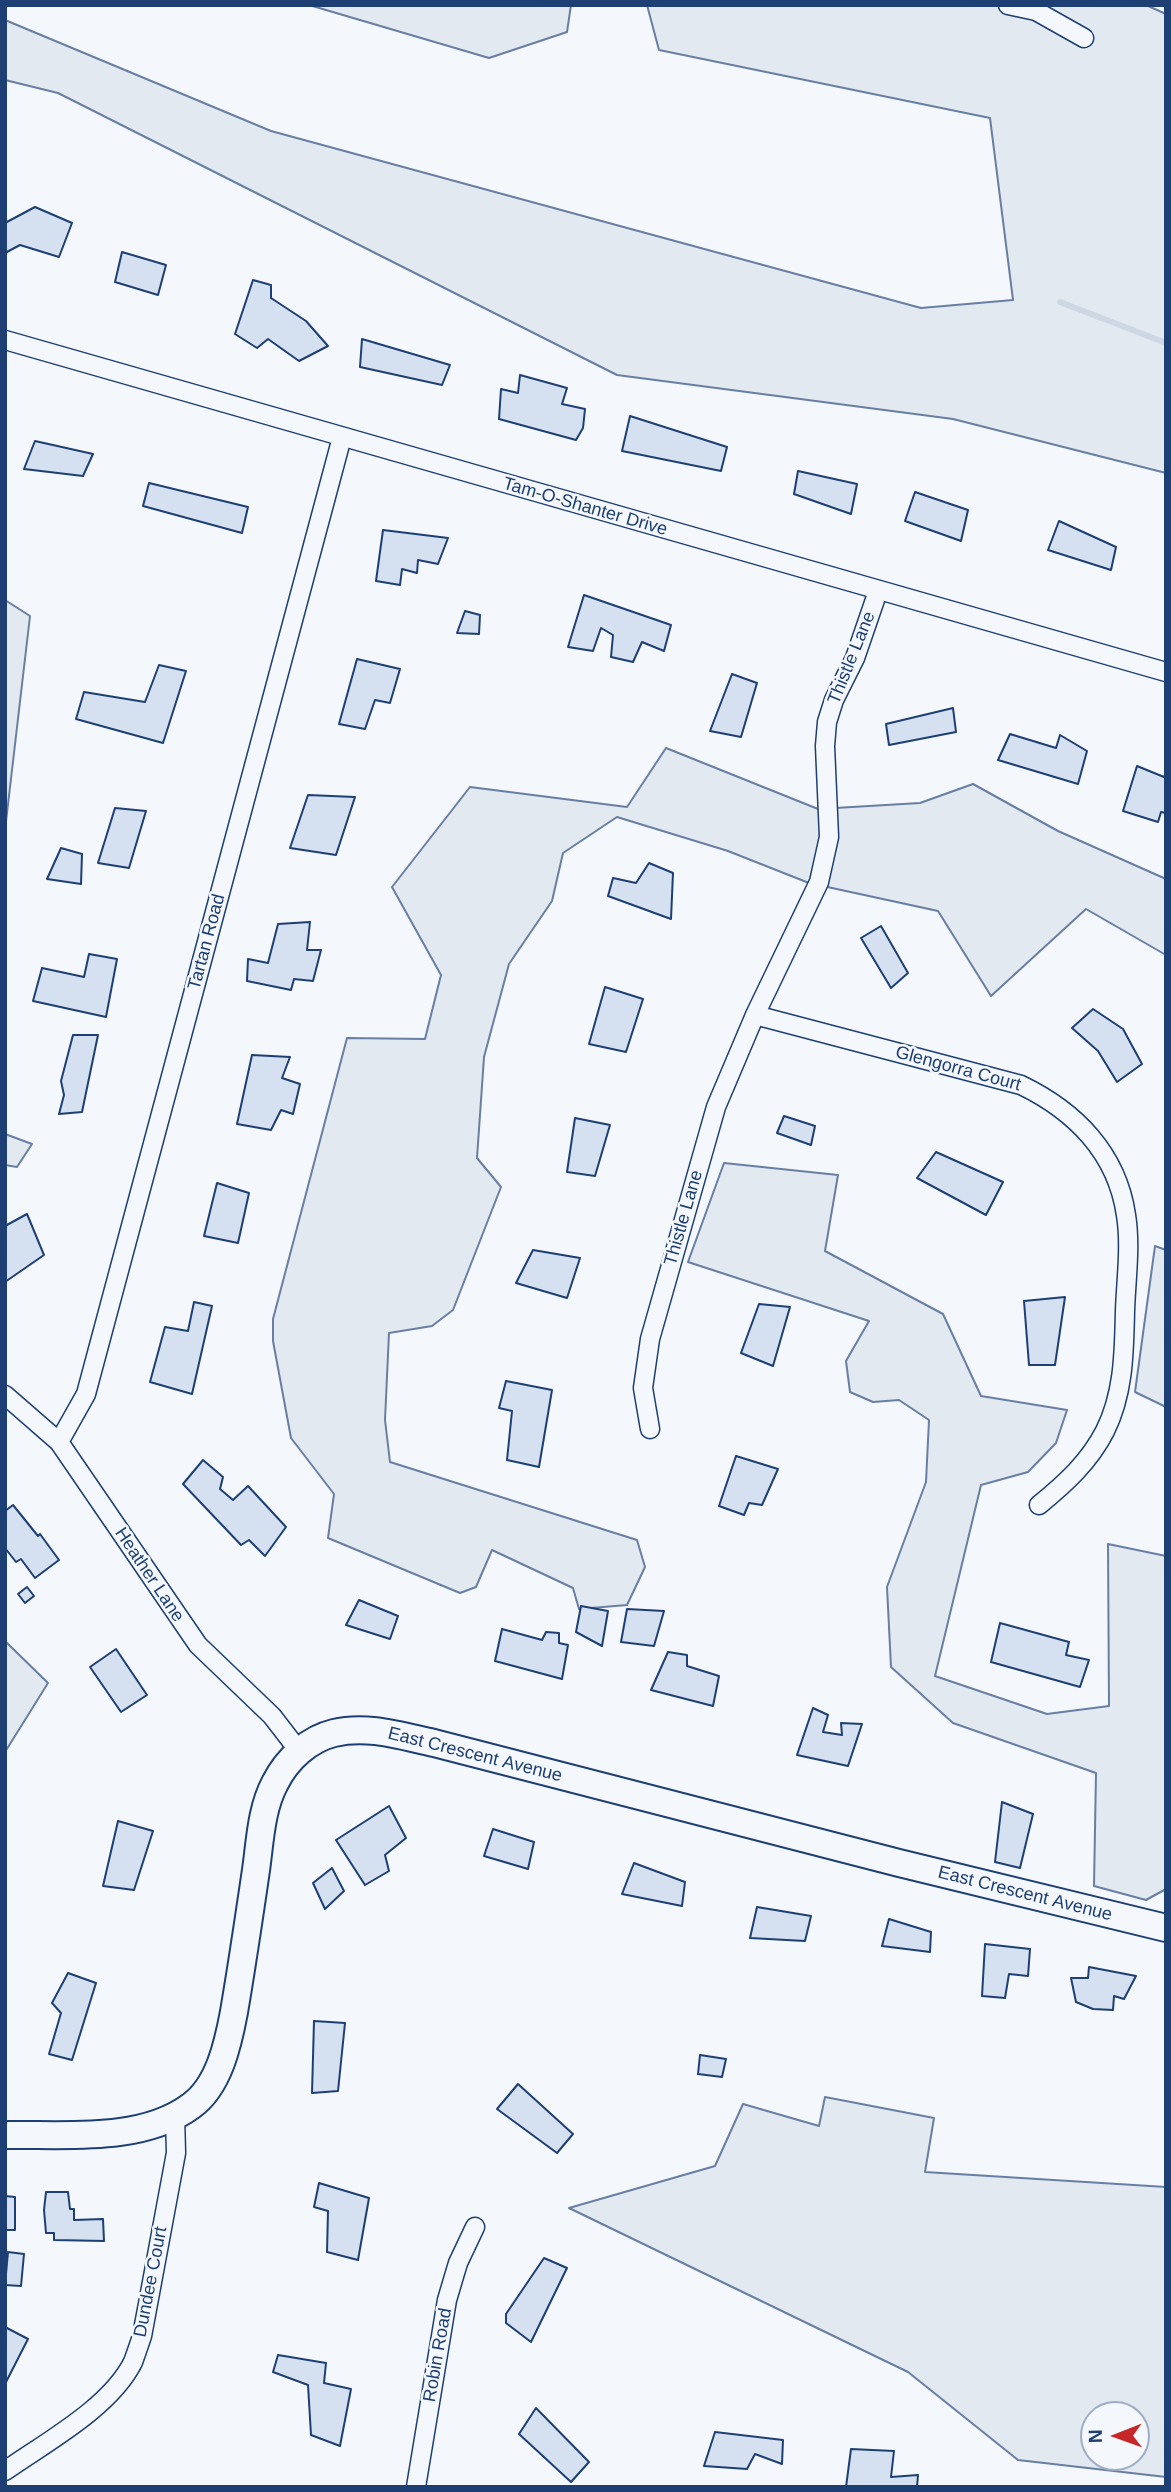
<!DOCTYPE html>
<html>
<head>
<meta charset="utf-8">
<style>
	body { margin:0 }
	#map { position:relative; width:1171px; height:2492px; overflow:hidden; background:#f4f7fb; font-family:Arial,sans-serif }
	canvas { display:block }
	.frame { position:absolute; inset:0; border:7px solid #1d3f73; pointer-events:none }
	.north { position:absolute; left:1080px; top:2401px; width:70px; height:70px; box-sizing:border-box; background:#f4f7fb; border:2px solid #9eadc5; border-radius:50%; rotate:269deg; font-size:19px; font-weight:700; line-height:28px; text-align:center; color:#1d3f73 }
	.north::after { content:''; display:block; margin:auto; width:24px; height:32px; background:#c62828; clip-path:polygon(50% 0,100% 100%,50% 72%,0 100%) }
</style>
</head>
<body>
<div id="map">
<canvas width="1171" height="2492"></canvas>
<div class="frame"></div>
<div class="north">N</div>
</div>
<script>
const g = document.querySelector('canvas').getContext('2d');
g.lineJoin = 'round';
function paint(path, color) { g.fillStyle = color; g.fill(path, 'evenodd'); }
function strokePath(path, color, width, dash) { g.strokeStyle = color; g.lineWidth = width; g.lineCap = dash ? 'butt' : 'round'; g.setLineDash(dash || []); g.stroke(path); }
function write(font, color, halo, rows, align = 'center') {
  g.font = font + ' Arial,sans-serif'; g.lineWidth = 5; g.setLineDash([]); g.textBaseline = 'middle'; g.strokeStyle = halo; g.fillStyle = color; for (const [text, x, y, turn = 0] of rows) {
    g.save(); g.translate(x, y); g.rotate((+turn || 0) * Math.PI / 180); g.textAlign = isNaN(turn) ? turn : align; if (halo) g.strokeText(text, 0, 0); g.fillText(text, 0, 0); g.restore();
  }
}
const green = new Path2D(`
	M309,5H571L567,32L489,58Z
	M647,5H1146L1166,14V473L953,419L617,375L58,93L5,80V20L271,131L921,308L1013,300L990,118L659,50Z
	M5,600L30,616L5,830Z
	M666,748L818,809L920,803L973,784L1058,831L1166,879V955L1086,909L991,996L938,911L809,883L728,851L617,817L563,853L552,901L509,964L484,1057L477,1158L501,1187L453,1310L432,1326L389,1333L385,1420L390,1462L637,1540L645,1567L627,1605L579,1609L573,1588L492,1550L476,1587L460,1593L328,1538L334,1494L291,1438L273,1341V1319L347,1038L425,1039L441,975L392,887L470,787L627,807Z
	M5,1134L32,1144L17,1167L5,1165Z
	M724,1163L838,1175L825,1251L943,1314L981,1396L1067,1410L1056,1443L1028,1472L981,1485L935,1676L1047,1714L1109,1706L1108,1544L1166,1556V1889L1146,1900L1094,1886L1096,1773L953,1723L891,1667L887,1587L926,1482L929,1420L899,1400L873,1402L850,1392L846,1361L869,1321L688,1262Z
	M1155,1246L1166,1250V1407L1135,1392Z
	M5,1641L48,1683L5,1752Z
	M825,2097L934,2118L925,2172L1166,2187V2477L1018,2460L908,2372L569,2208L715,2166L743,2104L819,2126ZM1094,2415H1136V2457H1094Z`);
paint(green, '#e3e9f0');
strokePath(green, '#687fa3', 2);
strokePath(new Path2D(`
	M1060,302L1166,343`), '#cfd7e4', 6);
const building = new Path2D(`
	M35,207L72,223L59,257L20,245L5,253V223Z
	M122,252L166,265L158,295L115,282Z
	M253,280L271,285V298L306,321L328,346L299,361L268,339L257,348L235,334Z
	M362,339L450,365L442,385L360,367Z
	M520,375L567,388L562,404L585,409L583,428L576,440L499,419L501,389L518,393Z
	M630,416L727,447L721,471L622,451Z
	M35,441L93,454L83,476L24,469Z
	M798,471L857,484L851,514L794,494Z
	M149,483L248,507L242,533L143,506Z
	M915,492L968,510L961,541L905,521Z
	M1059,521L1116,547L1111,570L1048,550Z
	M383,530L448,538L438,564L418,560L417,573L402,569L400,585L376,581Z
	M584,595L671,625L664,651L642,642L633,662L611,657L613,635L601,628L593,651L568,647Z
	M465,611L480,615L479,634L457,633Z
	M357,659L400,669L390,703L375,700L365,729L339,724Z
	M159,665L186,671L163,743L76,719L84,692L145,702Z
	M732,674L757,683L741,737L710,731Z
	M953,708L956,732L889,745L886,724Z
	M1010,734L1056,748L1060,735L1087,751L1078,784L998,760Z
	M1137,766L1164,777L1166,773V813L1161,812L1158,822L1123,811Z
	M308,795L355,797L336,855L290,848Z
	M115,808L146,811L129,868L98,863Z
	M61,848L82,854L81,884L47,879Z
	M649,863L673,873L671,919L608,896L613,878L636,883Z
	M310,922L307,950H321L313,981L294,979L291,990L247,981L248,959L268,963L278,924Z
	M881,926L908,973L891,988L861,938Z
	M89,954L117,959L106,1017L33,1001L42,968L84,977Z
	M605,987L643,999L626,1052L589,1044Z
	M1093,1009L1123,1029L1142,1064L1117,1082L1098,1051L1072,1028Z
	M73,1035H98L82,1112L59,1114L64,1095L61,1081Z
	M252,1055L290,1057L282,1078L300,1084L293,1114L281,1110L271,1130L237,1124Z
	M784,1116L815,1126L811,1145L777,1133Z
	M575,1118L610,1125L595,1176L567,1172Z
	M936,1152L1003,1182L986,1215L917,1178Z
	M217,1183L249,1193L238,1243L204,1236Z
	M27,1214L44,1255L5,1282V1226Z
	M533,1250L580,1258L567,1298L516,1283Z
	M1065,1297L1055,1365H1029L1024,1301Z
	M194,1302L212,1306L192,1394L150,1382L165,1327L188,1331Z
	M759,1304L790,1307L773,1366L741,1353Z
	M506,1381L552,1390L539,1467L507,1460L512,1411L499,1408Z
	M736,1456L778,1469L762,1505L749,1503L744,1515L719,1506Z
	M203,1460L223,1477L220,1489L233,1500L248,1486L286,1527L265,1556L249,1540L241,1545L183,1484Z
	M13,1505L38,1536L40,1534L59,1560L35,1578L21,1559L16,1562L5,1548V1511Z
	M27,1587L34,1596L25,1603L18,1594Z
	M359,1600L398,1616L390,1639L346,1625Z
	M581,1606L608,1611L602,1646L576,1632Z
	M627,1609L664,1611L654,1646L621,1642Z
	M1000,1623L1069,1642L1066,1655L1089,1660L1080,1687L991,1662Z
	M502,1629L542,1640L546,1632L559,1633V1643L568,1645L562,1679L495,1661Z
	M116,1649L147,1695L121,1712L90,1667Z
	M668,1652L687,1655V1666L719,1676L713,1706L651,1690Z
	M813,1708L828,1715L823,1732L842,1735L841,1723L862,1724L848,1766L797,1755Z
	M1002,1802L1033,1814L1020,1868L995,1862Z
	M389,1806L406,1838L385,1855L389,1871L365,1885L336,1840Z
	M118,1821L153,1831L134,1890L103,1886Z
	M493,1829L534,1842L528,1869L484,1856Z
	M634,1863L685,1882L682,1906L622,1894Z
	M332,1868L344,1891L325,1909L313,1883Z
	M757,1907L811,1916L805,1941L750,1938Z
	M889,1919L931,1932L930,1952L882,1946Z
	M985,1944L1030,1949L1028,1976L1009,1974L1005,1998L982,1996Z
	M1089,1967L1136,1976L1124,1999L1114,1996L1113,2010L1093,2009L1076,2002L1071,1978H1088Z
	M68,1973L96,1983L72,2060L49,2054L61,2013L52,2003Z
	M314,2021L345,2023L338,2091L312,2093Z
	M700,2055L726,2059L722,2077L698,2074Z
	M518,2084L573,2134L557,2153L497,2109Z
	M319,2183L369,2198L358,2260L327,2252L328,2211L314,2207Z
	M46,2192H68L70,2209H74V2220L103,2219L104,2241L54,2240V2233H46L44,2210Z
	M5,2196L15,2197V2230H5Z
	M8,2252L24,2254L21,2286L5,2285Z
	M544,2258L567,2268L531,2342L506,2323V2314Z
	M5,2327L28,2339L5,2384Z
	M278,2355L326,2363L324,2383L351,2389L340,2446L311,2435L308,2385L273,2372Z
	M536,2408L589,2462L571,2482L519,2434Z
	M715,2432L783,2440L782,2464L755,2454L747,2469L704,2466Z
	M851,2449L894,2451L891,2477L918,2475L917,2487H846Z`);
paint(building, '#d5e0f0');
strokePath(building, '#1d3f73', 2);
const street = new Path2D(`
	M1008,5L1036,11L1084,38
	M5,340L1166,672
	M755,1015L1021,1085C1075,1111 1117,1153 1126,1215C1131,1246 1126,1280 1125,1311C1124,1352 1124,1393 1105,1431C1089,1462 1066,1483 1039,1505
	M5,1395L59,1442L198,1645L272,1716L299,1751
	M650,1429L643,1388L650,1339L716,1107L755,1015L819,882L829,837L825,746L827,722L834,700L855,658L878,591
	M59,1442L86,1394L342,437
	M5,2471C46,2442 110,2408 133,2362C136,2354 139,2345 142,2336L176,2153L175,2116
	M416,2487L447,2300L458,2263L475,2227`);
const secondary = new Path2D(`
	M5,2135C65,2134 141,2143 191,2106C219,2086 228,2044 234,2012C242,1965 249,1918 256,1870C260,1842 261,1809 275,1783C287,1759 309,1739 334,1733C368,1725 401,1736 434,1743L899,1863L1166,1928`);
strokePath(street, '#1d3f73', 21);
strokePath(secondary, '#1d3f73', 30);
strokePath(street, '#f4f7fb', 18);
strokePath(secondary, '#f4f7fb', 26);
write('18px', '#1d3f73', '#f4f7fb', [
	["Tam-O-Shanter Drive",585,507,16],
	["Thistle Lane",852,658,-68],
	["Tartan Road",207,942,-75],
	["Glengorra Court",958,1069,15],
	["Thistle Lane",684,1218,-74],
	["Heather Lane",149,1575,56],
	["East Crescent Avenue",475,1755,14],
	["East Crescent Avenue",1025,1894,14],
	["Dundee Court",151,2282,-79],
	["Robin Road",438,2355,-80]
]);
</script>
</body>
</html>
